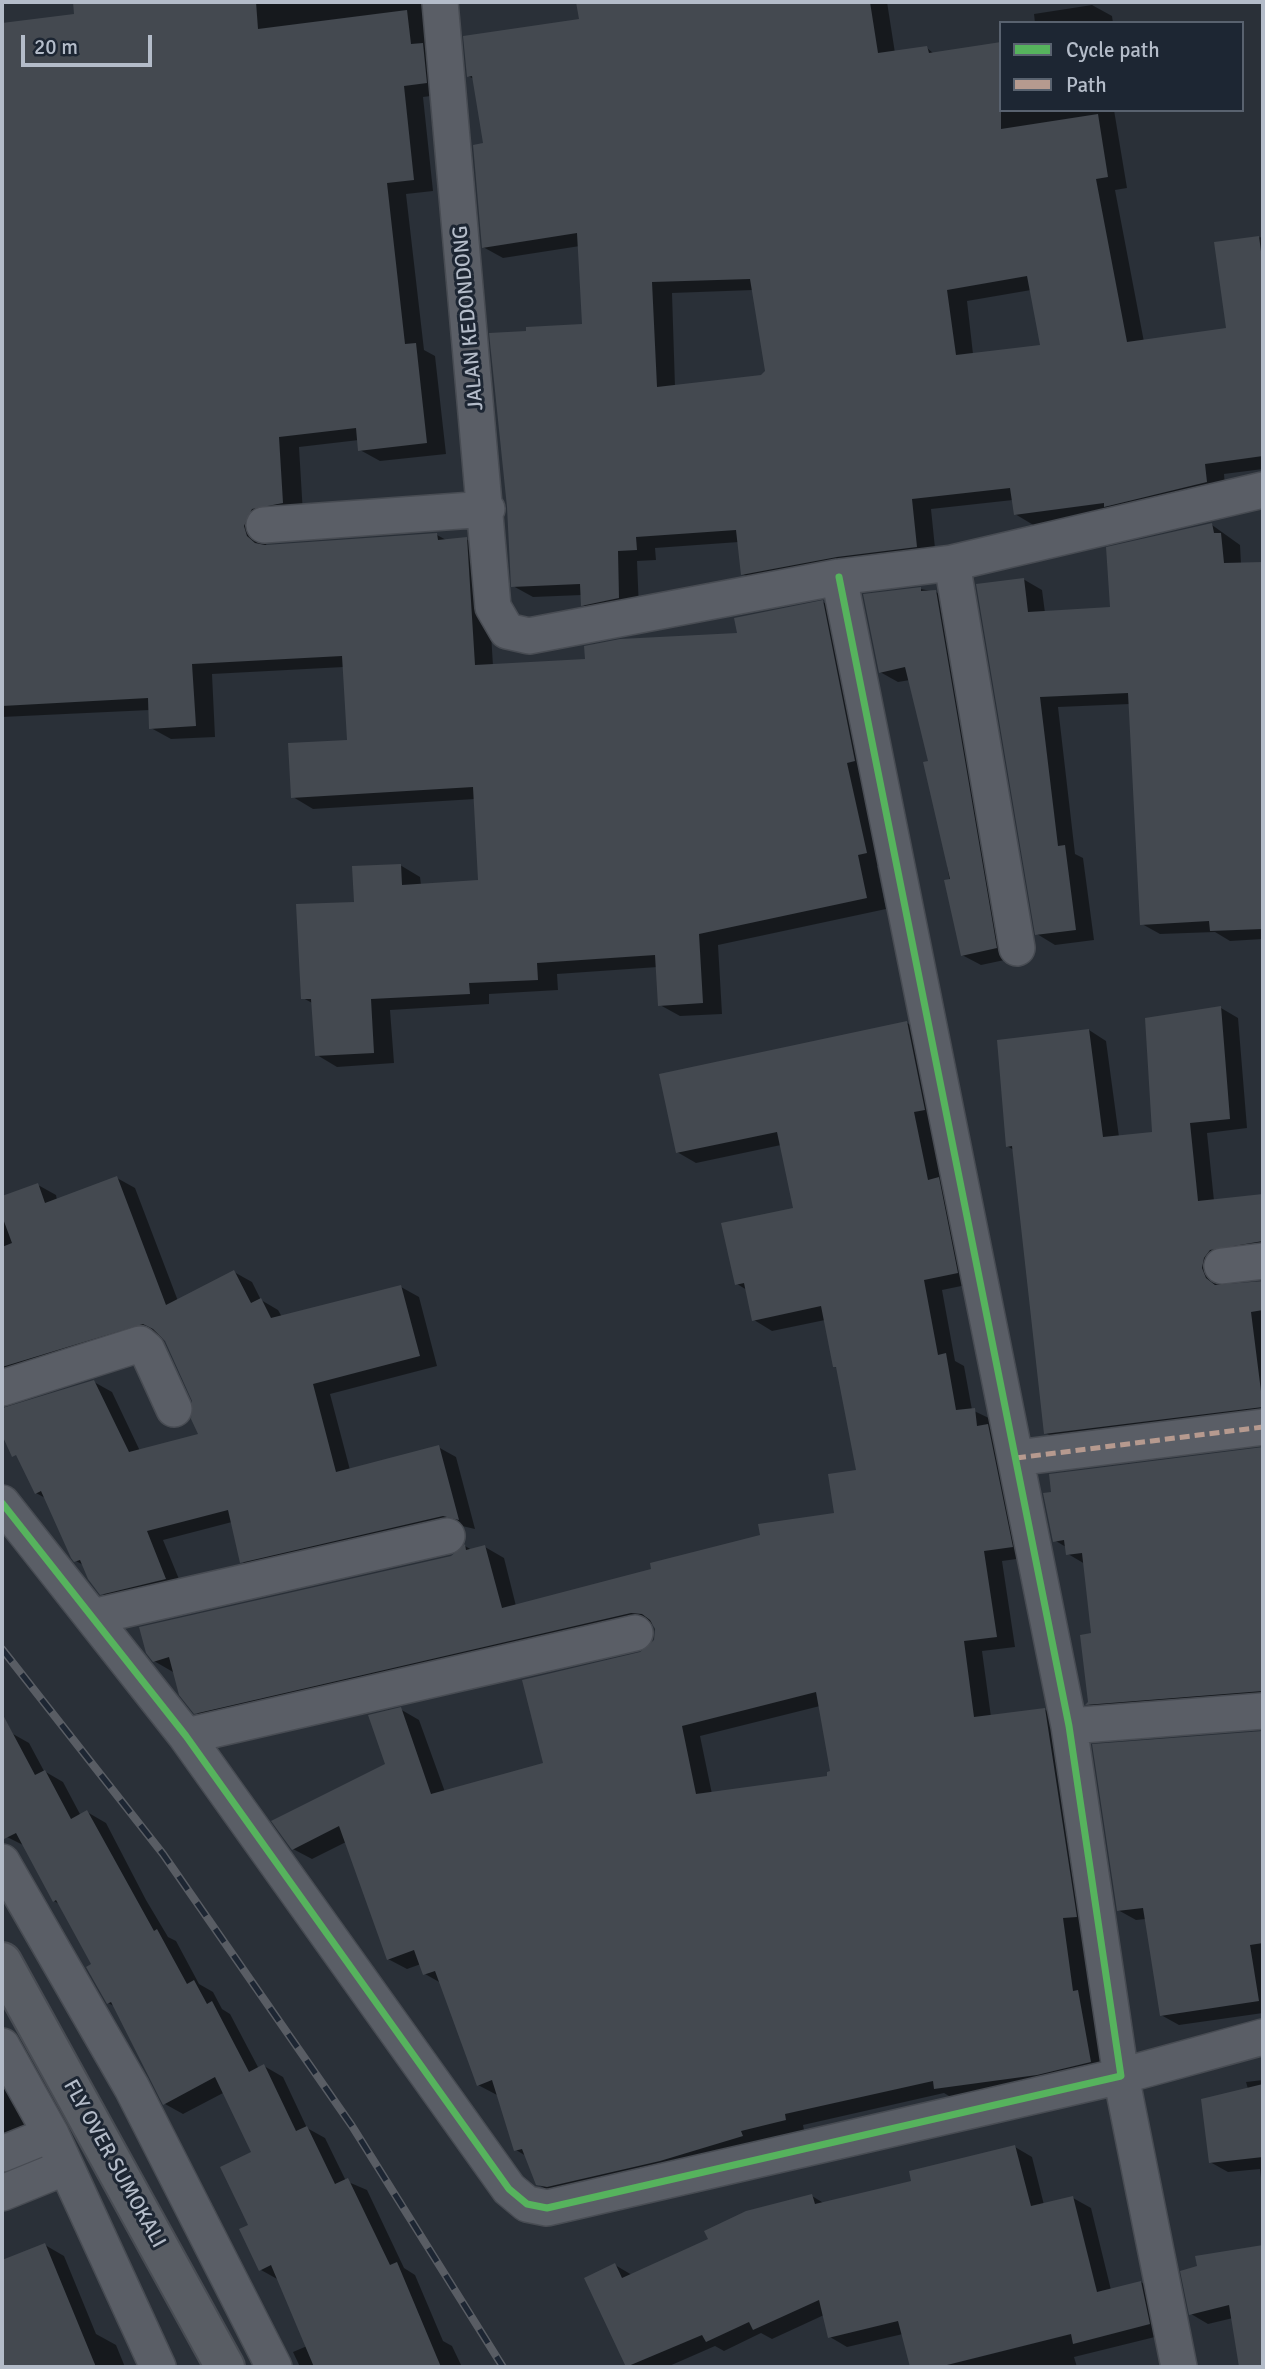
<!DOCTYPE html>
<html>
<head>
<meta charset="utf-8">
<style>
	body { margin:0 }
	#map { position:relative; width:1265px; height:2369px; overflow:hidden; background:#2a3038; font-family:Signika,sans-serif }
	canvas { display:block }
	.frame { position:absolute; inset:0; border:4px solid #b4bcc9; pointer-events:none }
	.legend { position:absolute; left:999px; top:21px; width:245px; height:91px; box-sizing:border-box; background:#1d2633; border:2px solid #59626f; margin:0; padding:9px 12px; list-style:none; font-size:21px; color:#b4bcc9 }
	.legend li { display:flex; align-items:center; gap:14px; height:35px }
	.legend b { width:35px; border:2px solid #59626f }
	.scale { position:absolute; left:21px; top:35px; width:131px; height:32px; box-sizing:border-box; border:4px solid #b4bcc9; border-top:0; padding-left:9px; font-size:21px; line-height:24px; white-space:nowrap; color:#b4bcc9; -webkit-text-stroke:5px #1d2633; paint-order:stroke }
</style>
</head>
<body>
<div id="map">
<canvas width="1265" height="2369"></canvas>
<div class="frame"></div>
<ul class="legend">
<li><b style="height:9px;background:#56b35d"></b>Cycle path</li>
<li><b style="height:9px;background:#b69a8f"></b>Path</li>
</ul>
<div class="scale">20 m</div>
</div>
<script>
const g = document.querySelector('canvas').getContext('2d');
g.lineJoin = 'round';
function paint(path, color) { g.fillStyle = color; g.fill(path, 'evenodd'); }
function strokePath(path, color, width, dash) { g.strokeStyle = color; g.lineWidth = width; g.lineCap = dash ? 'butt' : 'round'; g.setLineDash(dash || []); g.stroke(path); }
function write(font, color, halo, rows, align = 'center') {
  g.font = font + ' Signika,sans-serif'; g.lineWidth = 6; g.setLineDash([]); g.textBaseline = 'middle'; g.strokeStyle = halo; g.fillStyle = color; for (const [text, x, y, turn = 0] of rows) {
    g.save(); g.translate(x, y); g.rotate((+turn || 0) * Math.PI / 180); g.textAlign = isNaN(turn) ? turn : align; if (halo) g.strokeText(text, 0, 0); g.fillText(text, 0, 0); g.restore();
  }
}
paint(new Path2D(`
	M74,2H423L446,94L423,97L433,191L406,194L424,350L435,356L446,454L380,461L360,450L359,440L299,447L303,514L263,540L268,547L437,535L448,541L466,539L486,551L493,666L586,661L739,635L823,602L843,614L886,864L877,866L886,909L718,945L722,1014L680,1016L660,1005L658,967L557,974L558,990L489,994V1004L390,1010L394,1063L337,1067L317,1055L314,1004L303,998L355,904L400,865L420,877L421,885L480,882L475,799L313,809L293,797L349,741L344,667L212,674L215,737L171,739L151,728L150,710L2,717V25L76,15Z
	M578,2H887L895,53L927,48L1001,110H1114L1127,188L1115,190L1144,342L1228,330L1216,243L1263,237V469L1224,474L1225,486L1035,526L1015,514L1013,500L931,509L936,558L763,585L743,574L739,542L655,548L656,560L637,561L639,609L603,616L583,605L582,595L533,597L513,586L584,326L580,246L503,258L483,247L485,145L474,79L468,76L581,20ZM753,290L767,372L762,376L675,387L672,293ZM1031,290L1042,346L973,354L967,301Z
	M1092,5L1112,16L1113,23H1035L1034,14Z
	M1212,525L1240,545L1241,564L1263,563V939L1230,941L1215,932L1160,934L1142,924L1130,704L1058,707L1075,854L1083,858L1094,940L1055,945L1037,934L1023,579L1042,590L1045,613L1112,609Z
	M921,589L936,592L954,603L1014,958L981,965L962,955L930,762L910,680L898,682L880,672Z
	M1221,1008L1238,1018L1247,1128L1207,1133L1214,1201L1263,1196V1252L1219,1279L1222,1286L1263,1281V1418L1063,1443L1046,1433L1014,1150L1007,1146L1089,1030L1106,1041L1119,1137L1154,1133Z
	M907,1023L926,1034L976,1283L942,1290L955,1361L964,1366L972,1410L993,1420L1031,1557L1002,1561L1015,1647L982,1651L991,1717L1044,1709L1063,1720L1095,1927L1081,1929L1091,2000L1097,2003L1109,2073L954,2099L944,2093L803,2125L804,2130L759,2141L760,2146L557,2195L537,2184L526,2156L516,2150L497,2095L478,2085L441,1983L425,1974L421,1964L407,1969L388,1959L346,1842L312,1859L293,1849L387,1764L400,1709L419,1720L445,1792L545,1764L656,1640L654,1623L214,1723L195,1712L173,1672L154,1661L452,1557L465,1546L472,1550L485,1547L504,1558L516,1606L653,1570L836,1515L858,1472L838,1369L834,1366L825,1320L772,1331L754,1320L747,1290L737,1284L796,1209L781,1145L696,1163L677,1152ZM820,1706L832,1773L829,1778L712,1794L700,1736Z
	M117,1178L135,1188L178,1301L234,1272L252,1282L261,1300L278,1310L282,1317L401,1287L419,1297L437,1366L330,1394L350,1470L438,1447L456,1457L475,1529L462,1526L259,1572L241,1561L232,1522L163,1540L183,1589L119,1604L101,1593L85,1566L76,1561L47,1499L36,1493L2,1408L94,1382L112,1392L140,1451L201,1435L194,1400L166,1340L153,1334L2,1383V1198L38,1185L56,1195L57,1200Z
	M1263,1449V1701L1104,1714L1088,1704L1093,1635L1085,1564L1068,1554L1066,1547L1054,1540L1051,1476Z
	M2,1714L13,1734L29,1743L44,1771L63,1782L81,1816L87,1812L106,1823L146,1900L168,1937L176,1941L199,1984L213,1992L222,2009L230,2014L259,2069L264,2066L283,2077L307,2128L325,2138L346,2181L367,2190L404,2268L415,2275L443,2341L452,2346L462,2367H300L293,2352L307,2346L279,2280L261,2270L250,2226L253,2153L225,2092L183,2114L165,2104L116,2007L108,2003L93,1965L61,1905L54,1901L25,1846L7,1837L2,1826Z
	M1263,1733V2013L1179,2025L1161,2015L1146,1919L1136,1920L1118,1910L1094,1746Z
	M2,2080L8,2094L20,2100L36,2139L2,2168Z
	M1263,2080V2196L1260,2169L1228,2172L1210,2162L1248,2089L1246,2082Z
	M1015,2147L1032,2157L1044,2205L1073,2198L1091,2208L1111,2290L1141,2282L1158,2293L1167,2334L1074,2357L1077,2367H912L903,2334L847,2347L830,2337L824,2315L772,2339L761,2333L724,2351L715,2346L667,2367H628L587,2278L615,2265L632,2275L812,2196L825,2204L913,2182Z
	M45,2245L64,2256L96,2334L116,2345L125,2367H2V2262Z
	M1263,2246V2345L1253,2347L1233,2318L1208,2324L1191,2314L1199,2268L1197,2257Z`), '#0007');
paint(new Path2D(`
	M73,2H256L258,29L407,10L411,44L423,43L427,83L404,86L414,180L387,183L405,344L416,343L427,443L358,451L356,428L279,437L283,503L252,509L244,526L247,536L255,543L265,545L437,533L438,540L467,537L475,665L585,659L584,646L620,639L737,633L734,618L823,600L855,761L847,763L867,853L858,855L867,898L699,934L703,1003L658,1006L655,955L537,963L538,980L469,983L470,994L371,999L374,1053L315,1056L311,999H301L296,904L354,902L352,866L401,864L402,885L478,880L473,787L291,798L288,743L347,740L342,656L192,664L196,726L149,729L148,698L2,706V23L74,14Z
	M576,2H870L878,53L927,46L929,53L1001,42V129L1098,114L1108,177L1096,179L1127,342L1226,328L1214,242L1259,236L1263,267V456L1205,464L1207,482L1104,507V503L1014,515L1010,488L912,499L917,547L837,557L741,575L736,530L636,537L637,550L618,551L619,598L581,606L580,584L511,587L507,507L489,333L526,331V327L582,324L577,233L482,248L473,145L483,143L472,76L467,77L463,36L579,19ZM1027,276L1040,345L956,355L947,290ZM750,279L765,371L761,375L657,387L652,282Z
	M1212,523L1214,533H1221L1224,563L1263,562V929L1210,931L1209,921L1140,925L1128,693L1040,697L1058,846L1065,845L1076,930L1035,935L976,584L1024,578L1028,612L1110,607L1106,547Z
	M921,587V591L936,590L997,948L961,956L944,880L950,879L923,762L928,761L905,667L879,673L863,594Z
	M1221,1006L1230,1119L1190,1123L1198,1201L1263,1194V1241L1210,1250L1204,1258L1202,1268L1206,1278L1215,1285L1263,1281V1310L1251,1312L1263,1407L1044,1434L1012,1146L1006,1147L997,1040L1089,1029L1103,1137L1152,1132L1145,1018Z
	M907,1021L925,1110L914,1112L928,1180L939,1177L958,1273L924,1280L938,1355L946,1353L956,1410L975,1408L977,1426L988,1424L1013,1547L984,1551L997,1637L964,1641L974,1717L1045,1708L1077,1917L1063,1918L1073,1991L1078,1990L1091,2062L1037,2075L934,2089L933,2081L785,2114L786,2120L741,2131L743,2136L660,2161L547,2187L536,2185L522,2149L514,2151L492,2080L477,2086L435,1971L423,1975L414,1950L387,1960L339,1826L292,1850L271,1821L385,1764L368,1715L401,1707L431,1794L543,1763L522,1680L640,1652L654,1640L655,1629L650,1620L642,1614L631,1613L194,1714L179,1695L169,1657L153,1662L146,1653L139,1627L451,1556L465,1544L466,1550L485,1545L502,1608L651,1569L650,1563L760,1535L758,1524L834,1513L828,1474L856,1470L836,1367H833L821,1306L752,1321L744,1283L735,1285L721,1223L793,1208L777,1132L676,1153L659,1074ZM816,1692L830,1771L827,1772V1776L696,1794L682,1726Z
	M117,1176L166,1305L234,1270L251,1303L261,1298L271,1318L401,1285L420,1356L313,1384L336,1472L439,1445L459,1520L443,1516L240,1563L228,1510L147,1531L166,1579L100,1595L88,1579L80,1560L74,1562L71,1558L41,1491L35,1494L16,1455L12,1457L2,1435V1408L94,1380L129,1452L198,1434L191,1419L192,1401L165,1341L153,1329L143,1324L2,1367V1247L12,1243L2,1216V1196L38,1183L45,1203Z
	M1263,1447V1691L1085,1705L1088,1702L1080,1635L1091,1633L1082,1553L1066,1555L1064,1540L1053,1542L1043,1493L1051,1492L1049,1474Z
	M2,1713L35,1775L45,1770L71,1819L87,1810L154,1931L157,1929L187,1984L194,1980L207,2004L212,2001L249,2072L264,2064L296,2131L307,2126L335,2184L348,2178L390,2265L397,2262L441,2367H314L271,2265L259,2271L239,2229L248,2225L220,2167L251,2152L215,2077L163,2105L111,2002L107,2004L86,1967L91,1964L56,1900L53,1902L16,1833L2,1840Z
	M1263,1731V1943L1250,1945L1259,2001L1160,2016L1143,1908L1117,1911L1092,1744Z
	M1263,2084V2157L1209,2163L1201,2099Z
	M1015,2145L1031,2206L1073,2196L1097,2292L1141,2281L1150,2324L1073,2344L1071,2334L939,2367H910L898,2321L828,2338L819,2300L753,2330L749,2322L706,2342L702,2335L626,2367L584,2278L615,2263L622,2278L708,2239L704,2231L746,2211L812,2194L815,2204L911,2181L909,2171Z
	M45,2243L96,2367H2V2260Z
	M1263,2245V2367H1239L1229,2305L1189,2315L1180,2271L1197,2266L1195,2256Z`), '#444950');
const minor = new Path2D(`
	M440,2L493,607L507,631L529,636L839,577L952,563L1263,490
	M264,525L487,509
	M952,563L1017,948
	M1222,1266L1263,1261
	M2,1388L140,1344L147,1350L174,1409
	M1016,1458L1263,1427
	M2,1503L186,1736L509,2189L527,2204L547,2208L1121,2076L1069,1726L839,577
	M92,1617L447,1536
	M1069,1726L1263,1711
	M186,1736L635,1633
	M2,1862L132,2088L274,2367
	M2,2046L51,2134L158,2367
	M2,2154L51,2134
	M2,2193L66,2167
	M1179,2367L1121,2076L1263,2037`);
const secondary = new Path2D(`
	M2,1962L225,2367`);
strokePath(minor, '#484c53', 38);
strokePath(secondary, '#484c53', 42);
strokePath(minor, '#5a5e66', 35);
strokePath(secondary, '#595d64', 38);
const rail = new Path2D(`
	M2,1649L163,1854L352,2126L503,2367`);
strokePath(rail, '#595d64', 8);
strokePath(rail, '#1d2633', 5, [16]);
strokePath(new Path2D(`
	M1016,1458L1263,1427`), '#b69a8f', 5, [10, 5]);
strokePath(new Path2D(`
	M2,1503L186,1736L509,2189L527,2204L547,2208L1121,2076L1069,1726L839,577`), '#56b35d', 7);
write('21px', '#b4bcc9', '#1d2633', [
	["JALAN KEDONDONG",469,318,-95],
	["FLY OVER SUMOKALI",114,2164,61]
]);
</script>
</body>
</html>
